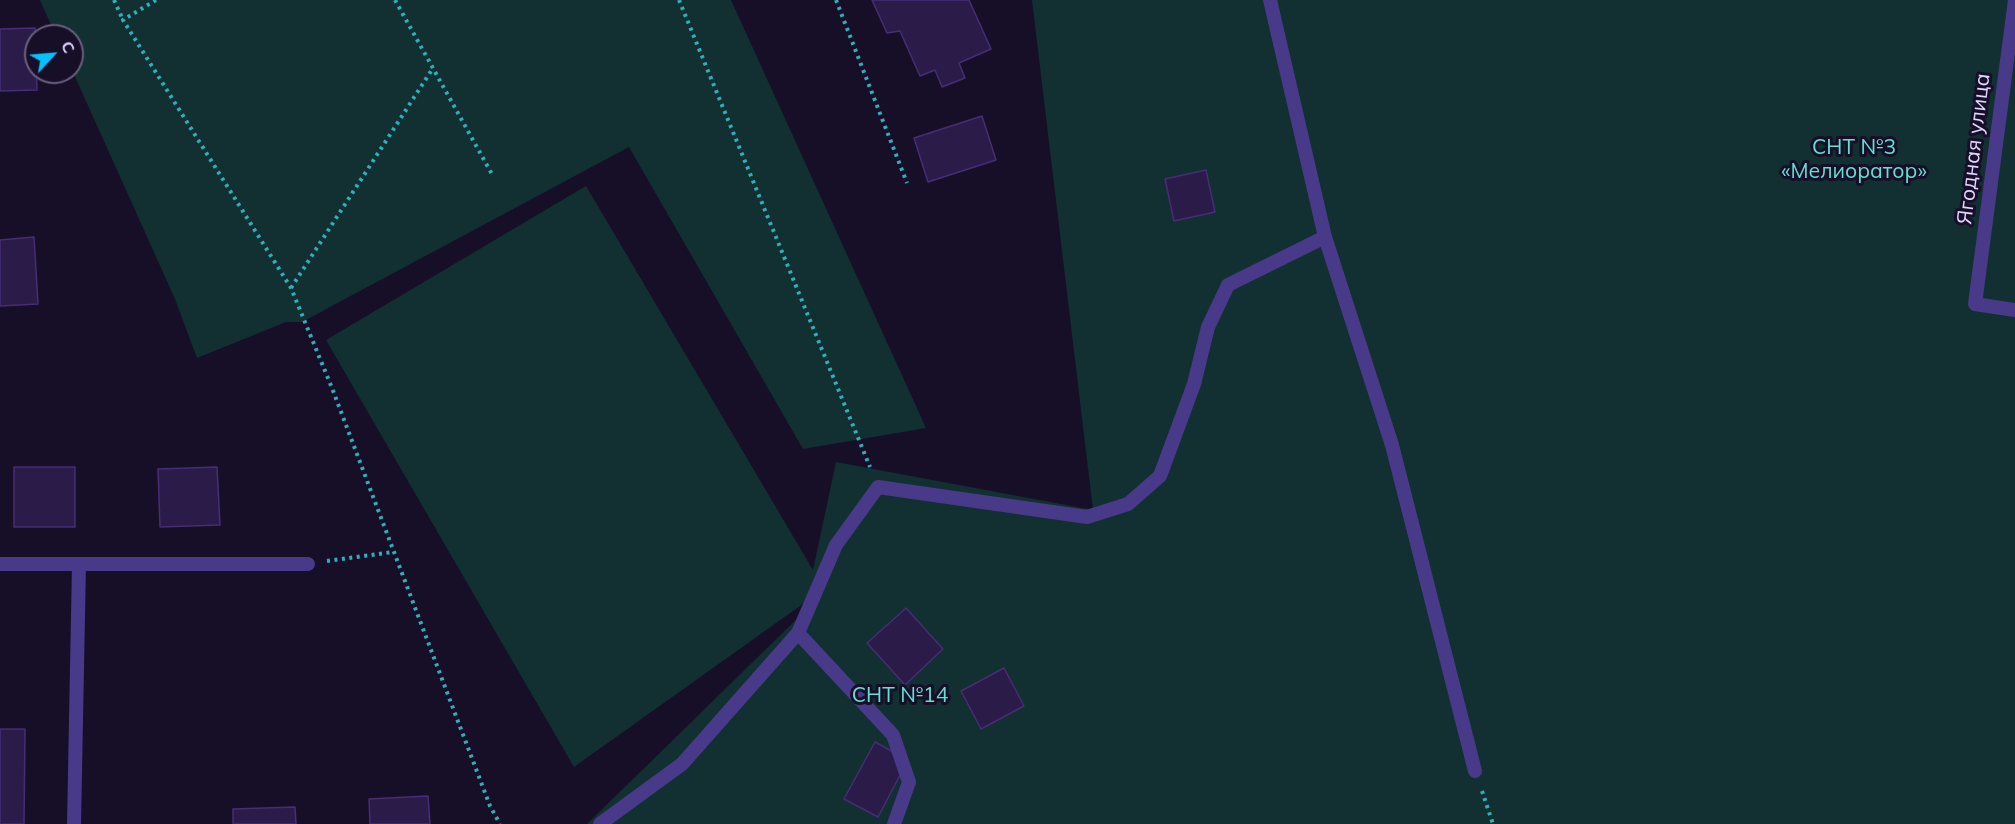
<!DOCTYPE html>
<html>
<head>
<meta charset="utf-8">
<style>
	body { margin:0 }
	#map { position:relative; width:2015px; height:824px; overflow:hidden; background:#170f28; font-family:Mulish,sans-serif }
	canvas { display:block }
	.north { position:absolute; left:24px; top:24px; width:60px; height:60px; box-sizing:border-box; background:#170f28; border:2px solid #685f7e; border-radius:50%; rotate:64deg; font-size:16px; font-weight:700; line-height:24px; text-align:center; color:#e1d6ff }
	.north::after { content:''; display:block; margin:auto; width:21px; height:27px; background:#02c2ff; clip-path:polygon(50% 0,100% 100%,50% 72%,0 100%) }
</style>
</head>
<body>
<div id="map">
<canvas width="2015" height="824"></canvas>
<div class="north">С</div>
</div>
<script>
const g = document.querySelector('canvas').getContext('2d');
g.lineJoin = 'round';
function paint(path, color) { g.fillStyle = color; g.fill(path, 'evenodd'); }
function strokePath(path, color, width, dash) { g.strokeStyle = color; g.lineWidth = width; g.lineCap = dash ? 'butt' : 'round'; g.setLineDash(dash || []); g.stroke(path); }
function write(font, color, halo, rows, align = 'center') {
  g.font = font + ' Mulish,sans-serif'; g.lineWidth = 6; g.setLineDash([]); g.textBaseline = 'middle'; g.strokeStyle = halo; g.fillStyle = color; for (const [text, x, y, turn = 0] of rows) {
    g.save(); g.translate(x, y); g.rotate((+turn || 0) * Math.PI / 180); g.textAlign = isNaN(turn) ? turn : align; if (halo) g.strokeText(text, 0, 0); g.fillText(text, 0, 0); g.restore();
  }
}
paint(new Path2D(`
	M40,0H731L926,428L803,449L629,147L302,322H286L197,358L175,299L72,70V36H56Z
	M1032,0H2015V824H587L806,610L807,601L574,767L326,340L586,186L813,570L836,462L1093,510Z`), '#122f32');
const building = new Path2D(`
	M872,0H969L991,49L959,63L965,78L942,87L935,70L920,76L900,31L887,33Z
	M35,28L37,90L0,91V29Z
	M982,116L996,160L928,182L914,138Z
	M1206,170L1215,212L1174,221L1165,179Z
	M34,237L38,304L0,306V240Z
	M14,467H75V527H14Z
	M217,467L220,525L160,527L158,469Z
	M906,608L943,649L905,685L867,643Z
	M1004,668L1024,706L981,729L961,691Z
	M0,729H25L24,824H0Z
	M875,742L908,760L878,817L844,799Z
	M428,796L430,824H370L369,799Z
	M295,807L296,824H233V809Z`);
paint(building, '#2b1b49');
strokePath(building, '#462d76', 1.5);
strokePath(new Path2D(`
	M114,0L123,20
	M156,0L123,20L291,288L332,388L490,806L500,824
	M395,0L493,176
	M679,0L870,467
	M836,0L907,183
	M291,288L433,68
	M327,561L393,552
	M1482,791L1493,824`), '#2eb0bc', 4, [3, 4.5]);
strokePath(new Path2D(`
	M1270,0L1325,237L1392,445L1475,771
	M2015,0L1975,304L2015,310
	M0,564H308
	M798,633L893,735L909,782L894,824
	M74,824L79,564
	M600,824L682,764L798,633L836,545L878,487L1087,517L1128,504L1160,476L1194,384L1208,327L1228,285L1325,237`), '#483a88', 14);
write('21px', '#5fe2d4', '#170f28', [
	["СНТ №3",1854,148],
	["«Мелиоратор»",1854,172],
	["СНТ №14",900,696]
]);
write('21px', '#e1d6ff', '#170f28', [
	["Ягодная улица",1974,149,-83]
]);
</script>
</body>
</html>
